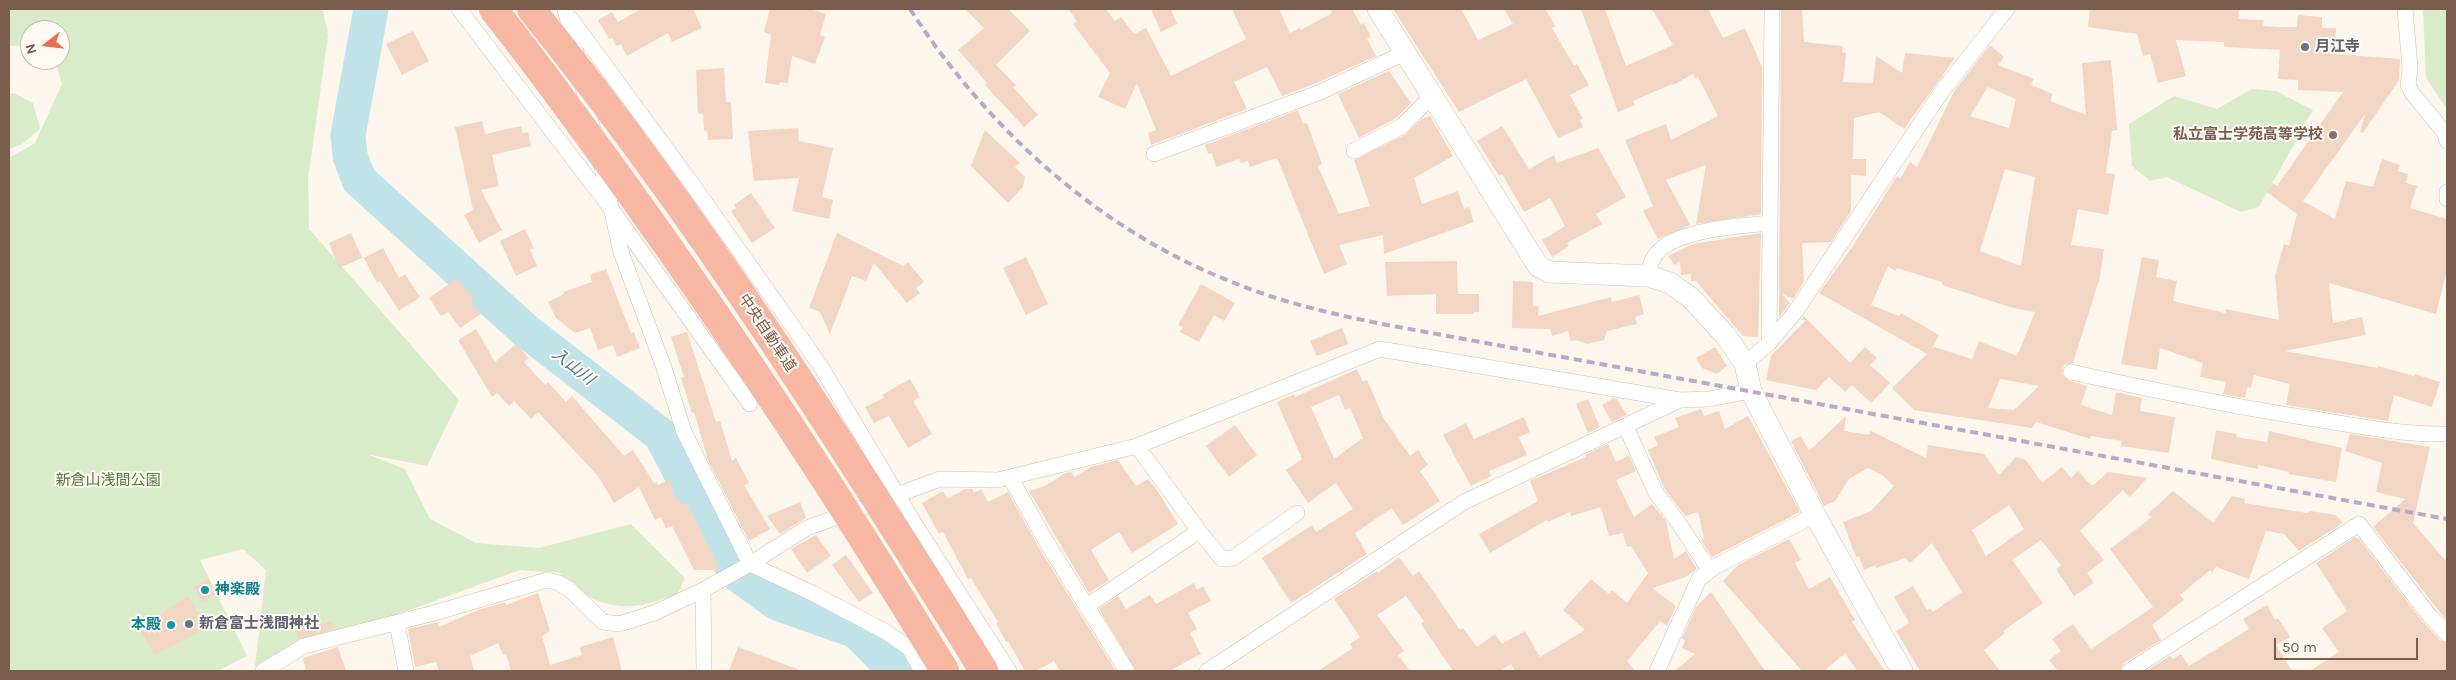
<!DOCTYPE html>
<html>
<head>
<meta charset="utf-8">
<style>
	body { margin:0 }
	#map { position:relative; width:2456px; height:680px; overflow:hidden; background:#fdf6ec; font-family:Karla,sans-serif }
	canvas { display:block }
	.frame { position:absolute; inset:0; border:10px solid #7a5c4d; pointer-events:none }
	.north { position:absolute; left:20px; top:20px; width:50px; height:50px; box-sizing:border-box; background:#fffaf3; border:1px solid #cabbb1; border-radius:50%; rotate:254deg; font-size:14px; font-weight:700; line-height:20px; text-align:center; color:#7a5c4d }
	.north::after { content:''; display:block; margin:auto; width:18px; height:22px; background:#e76f51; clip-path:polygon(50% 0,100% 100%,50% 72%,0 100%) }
	.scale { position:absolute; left:2274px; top:638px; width:144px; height:22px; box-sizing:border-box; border:2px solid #7a5c4d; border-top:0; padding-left:6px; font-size:15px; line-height:18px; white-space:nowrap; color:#7a5c4d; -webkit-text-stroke:4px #fffaf3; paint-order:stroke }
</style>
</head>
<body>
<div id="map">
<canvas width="2456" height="680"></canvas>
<div class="frame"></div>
<div class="north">N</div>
<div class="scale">50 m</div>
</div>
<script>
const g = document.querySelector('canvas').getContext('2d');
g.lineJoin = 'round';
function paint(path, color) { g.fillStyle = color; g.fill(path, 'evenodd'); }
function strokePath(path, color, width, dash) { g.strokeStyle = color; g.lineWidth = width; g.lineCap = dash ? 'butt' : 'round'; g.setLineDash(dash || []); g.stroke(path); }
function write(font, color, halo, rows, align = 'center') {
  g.font = font + ' Karla,"Noto Sans JP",sans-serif'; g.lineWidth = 4; g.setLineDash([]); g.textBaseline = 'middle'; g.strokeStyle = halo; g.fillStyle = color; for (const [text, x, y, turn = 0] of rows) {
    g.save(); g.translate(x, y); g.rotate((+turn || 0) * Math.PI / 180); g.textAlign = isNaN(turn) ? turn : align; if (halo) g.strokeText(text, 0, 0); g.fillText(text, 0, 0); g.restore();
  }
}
paint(new Path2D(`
	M9,9H323L328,35L308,180L309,229L459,400L427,466L367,454L405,469L430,519L476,543L539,548L631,524L685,578L677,595C663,599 646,605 631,606C605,608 575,593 560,573L520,570L390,617L316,640L255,667L266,570L243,549L200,560L247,656L217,671H9V158L35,143L62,84L55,60H60V30H30V45L9,46Z
	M2423,9H2447V109L2426,78Z
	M2252,89L2276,91L2313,110L2259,207L2241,212L2167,177L2150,181L2132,166L2129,124L2174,96L2217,109Z
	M14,93L33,103L40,129L21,145L9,149V94Z`), '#d8ecc9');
strokePath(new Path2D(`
	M371,9L348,135L350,156L359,180L526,331L661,435L715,539L737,574L777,603L856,631L896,671`), '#bfe3e8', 35);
paint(new Path2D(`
	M641,9H693L702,28L672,42L668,33L627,56L621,44L616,46L612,38L609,39L598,20L612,12L618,22Z
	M770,9H810L826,14L820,35L825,37L815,64L792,56L788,83L780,82L779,85L765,83L771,35L764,32Z
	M965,9H1008L1030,31L996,65L1016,85L1013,87L1038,115L1024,127L985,85L987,83L958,50L984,28Z
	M1068,9H1106L1115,21L1121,17L1134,34L1146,28L1171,76L1246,39L1232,9H1279L1290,33L1300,28L1301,30L1332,13L1330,9H1352L1361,25L1364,23L1371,37L1367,39L1376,56L1314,84L1282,96L1267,67L1234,82L1247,109L1151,145L1148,133L1156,130L1137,83L1125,109L1098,97L1110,73L1073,24L1077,21Z
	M1151,9H1171L1177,24L1161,32Z
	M1393,9H1461L1478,40L1513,24L1504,9H1545L1555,26L1552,28L1574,66L1577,64L1589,85L1570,95L1583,119L1580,120L1583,127L1558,138L1526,79L1459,112Z
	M1581,9H1605L1626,66L1673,45L1652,9H1708L1723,38L1745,28L1762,67L1761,214L1696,224L1706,165L1666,180L1690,225L1658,239L1643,211L1653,206L1625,140L1666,124L1671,140L1718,116L1698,77L1695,78L1693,74L1673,85L1672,84L1633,101L1635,105L1618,112Z
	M1781,9H1802L1804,42L1843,46L1842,52L1846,53L1843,82L1873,83L1876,56L1902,73L1905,53L1955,58L1904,129L1879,112L1854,118L1853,159H1866V176L1851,175V211L1831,242L1802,243L1804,281L1793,299L1782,294L1790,303L1779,317Z
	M2090,9H2239L2238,19L2264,20L2263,26L2280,27H2297L2298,15L2322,17V28H2336L2335,54L2400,59L2399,80L2363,133L2360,132L2365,114L2303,201L2335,219L2346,181L2373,187L2382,159L2400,165L2398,171L2408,174L2406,183L2417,186L2410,208L2447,219V270L2436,314L2329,283L2333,323L2362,317L2366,335L2285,351L2378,368V366L2414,376L2415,374L2440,382L2432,407L2394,395L2388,421L2286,405L2290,384L2254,375L2251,388L2247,387L2245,398L2223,394L2226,382L2200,377L2203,363L2160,348L2157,370L2121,364L2142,257L2159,260L2156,277L2177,281L2173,301L2225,313L2226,309L2279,320L2275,276L2284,244L2289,246L2297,214L2267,192L2273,183L2277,186L2343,92L2298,90V80L2278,79L2280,50L2224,47V42L2176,40L2186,76L2158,83L2150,54L2143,56L2137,34L2088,27Z
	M413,31L429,61L402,75L386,44Z
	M1990,45L2004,57L1998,65L2034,79L2031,85L2053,94L2050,101L2086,115L2082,63L2111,60L2117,130L2112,131L2106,173L2115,174L2108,215L2078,209L2071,245L2104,249L2100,277L2073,363L2064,365L2062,374L2069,381L2087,386L2081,405L2112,415L2116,392L2142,398L2140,411L2175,417L2169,453L2121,446L2122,441L2091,436L2090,439L2036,422L2032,428L1914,410L1892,388L1927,354L1819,293L1851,249L1897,176L1900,179L1910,162L1917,167L1955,90ZM1988,87L2016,99L2009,128L1970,116ZM2005,169L2035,177L2021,266L1980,251ZM1888,266L1895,271L1897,268L1942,282V285L2013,308L2035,312L2017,356L1979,341L1972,359L1934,347L1931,350L1939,335L1901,313L1899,316L1871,305ZM2000,379L2039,386L2014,410L1988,408Z
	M724,68L726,102H731L733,139L708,140L707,130L704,131L703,114H698L696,70Z
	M1389,71L1411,103L1396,118L1359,138L1338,94Z
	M1298,110L1303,124L1307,123L1322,164L1318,166L1339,214L1370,206L1354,160L1406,134L1422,119L1430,116L1453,156L1414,178L1422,204L1458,191L1464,209L1469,207L1474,222L1384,254L1383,235L1339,245L1347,264L1324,274L1277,158L1250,167L1248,161L1241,163L1239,159L1216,167L1212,153L1208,154L1205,145Z
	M482,121L485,134L521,126L523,133L528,132L531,146L492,155L499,186L481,190L502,230L479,243L464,215L473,210L455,127Z
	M1502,126L1529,169L1554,155L1557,163L1598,148L1626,197L1596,214L1602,224L1567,243L1569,246L1552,257L1542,240L1565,226L1550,198L1524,212L1502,174L1499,176L1477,141Z
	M798,128L799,141L833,148L822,197L833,200L829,219L792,211L799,178L754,181L748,131Z
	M985,130L1020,163L1015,167L1025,177L1023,187L1008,203L971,166Z
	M751,193L775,228L752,243L731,211L736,208L734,205Z
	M525,229L534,248L530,250L537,266L516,276L500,241Z
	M351,233L362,258L339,268L329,243Z
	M837,233L903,266L908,262L924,282L916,288L920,293L907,303L874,263L866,281L852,276L830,334L820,312L809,308Z
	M1761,233L1758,337L1743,336L1696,281H1691V274L1681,275L1680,261L1675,265L1668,256L1693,244Z
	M383,248L399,278L405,274L420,297L399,311L380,281L377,283L364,258Z
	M1026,257L1048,304L1026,315L1003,268Z
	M1457,261L1458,294H1479V312H1474V314H1436V294L1387,296L1385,262Z
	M606,269L631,333L634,332L640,348L617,357L613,345L598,350L590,328L575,333L556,318L548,302L564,294L563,292L592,282L590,275Z
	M456,279L475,299L470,301L481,314L460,328L448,312L441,316L429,298Z
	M1513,281L1533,282V306H1539L1538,316L1611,297L1612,302L1639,295L1644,314L1635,317L1637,324L1607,331L1604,340L1587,344L1576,340L1571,341L1568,331L1552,336L1550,329L1512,328Z
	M1201,284L1235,303L1224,321L1214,315L1199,342L1180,332L1183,327L1178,325Z
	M1804,316L1850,363L1865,347L1877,358L1870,365L1890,383L1871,403L1852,385L1845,392L1829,377L1816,390L1766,380L1771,356L1806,320H1801Z
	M1342,328L1348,344L1317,356L1310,341Z
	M476,329L495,362L516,344L529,358L524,362L545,385L548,382L566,402L572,396L624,456L633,450L654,483L657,482L658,485L668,480L681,505L687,502L720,570H694L672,526L666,528L661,517L655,520L639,487L614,503L598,476L538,412L531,419L514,401L509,406L497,393L492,397L458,340Z
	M687,332L716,422L720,421L732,461L736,458L749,483L744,485L770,529L749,541L708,460L694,412L692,413L681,378L684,377L671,337Z
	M1715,347L1727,366L1717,374L1702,368L1696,358Z
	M1357,369L1363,382L1367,380L1384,419L1410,456L1418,450L1428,465L1420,471L1440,501L1403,525L1392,508L1355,533L1367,554L1291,603L1262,558L1312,525L1316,532L1353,509L1336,483L1308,503L1286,470L1302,459L1277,402L1294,394L1295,397ZM1339,395L1345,410L1350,408L1363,438L1334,459L1311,407Z
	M910,379L920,397L913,401L932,434L908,448L889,416L874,423L865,407L884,398L882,395Z
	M1613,398L1617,399L1627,415L1612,422L1602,405Z
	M1588,399L1600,427L1588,433L1576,404Z
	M1701,409L1704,416L1719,411L1725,429L1748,416L1800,512L1712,557L1701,540L1704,538L1698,512L1685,516L1664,488L1648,450L1658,445L1654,437L1679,427L1675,418Z
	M1846,416L1844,431L1869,435L1871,431L1926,458L1928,445L1984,454L1999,475L2016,457L2025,459L2042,483L2062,467L2071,478L2078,471L2092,486L2106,474L2104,473L2109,472L2147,478L2130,497L2123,490L2080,531L2104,560L2087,573L2094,583L2074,596L2056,569L2061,565L2041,540L2012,560L2043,603L2003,631L2005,633L1984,650L2000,671H1920L1896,631L1909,623L1894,597L1913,586L1927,610L1930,608L1933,612L1962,592L1932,543L1910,563L1905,558L1876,568V565L1864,570L1859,556L1856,557L1843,522L1871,511L1894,486L1882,475L1868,468L1849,479L1835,501L1824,506L1791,441L1801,436L1809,451ZM2009,505L2024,529L1986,556L1972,530Z
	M1524,417L1530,432L1519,437L1527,455L1489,471L1491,476L1471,486L1443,435L1466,423L1474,439Z
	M1235,425L1257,455L1229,477L1206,446Z
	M2216,430L2237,434L2236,437L2267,442L2269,431L2342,448L2336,482L2288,474L2289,472L2258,465V469L2211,459Z
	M2350,434L2430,447L2413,523L2447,562V621L2373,527L2405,499L2376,492L2382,463L2345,451Z
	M1608,444L1616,462L1629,455L1636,471L1616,480L1634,517L1652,504L1666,521L1674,559L1686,551L1697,569L1686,577L1652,588L1676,606L1667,626L1660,621L1627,661L1635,671H1515L1511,664L1500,671H1453L1421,624L1424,621L1406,596L1377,615L1404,651L1398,655L1410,671H1318L1353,648L1350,644L1360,637L1334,599L1377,571L1378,573L1399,557L1413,576L1419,571L1460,630L1463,628L1477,647L1495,634L1502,644L1525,631L1540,657L1585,630L1563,610L1591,579L1609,594L1612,590L1627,603L1648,573L1631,546L1627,547L1623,533L1609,536L1601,507L1571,516L1570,512L1548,522L1547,520L1490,553L1479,534L1538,501L1530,481L1586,457L1585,455Z
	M1118,460L1136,486L1148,479L1152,485L1153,484L1178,524L1132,553L1119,532L1091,550L1109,580L1089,593L1029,491L1047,485L1065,473L1071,472L1075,477L1091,467Z
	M965,489H972L974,493L981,489L988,502L1008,492L1039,548L1116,671H1060L1054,661L1036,671H1025L1008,641L1006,642L996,623L998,622L971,578L968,579L943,532L939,534L922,503L943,491L947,499Z
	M2173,491L2213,523L2232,496L2245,499L2244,503L2307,513L2310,511L2336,515L2343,523L2299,551L2284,534L2266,531L2249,579L2216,567L2212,572L2210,570L2180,595L2184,600L2152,625L2161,640L2124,663L2120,671H2058L2049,660L2061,651L2052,639L2073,624L2091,649L2153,607L2110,549L2152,517L2148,514Z
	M800,502L806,518L780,534L767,516Z
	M816,535L831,556L807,573L791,549Z
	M2355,537L2359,539L2422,621L2440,640L2447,643V671H2310L2339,652L2322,628L2347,611L2316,563Z
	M1789,539L1801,560L1795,563L1809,589L1830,577L1855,620L1852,622L1885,671H1857L1845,653L1824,671H1802L1723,581L1738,565Z
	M846,555L873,593L859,602L832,565Z
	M208,579L216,594L202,602L194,587Z
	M1194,583L1197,590L1203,586L1211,601L1188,613L1197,629L1190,633L1201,654L1169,671H1136L1099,609L1118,596L1126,609L1150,595L1156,604Z
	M1711,592L1765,671H1675L1695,654L1682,648L1685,641L1682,638L1696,607Z
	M538,593L550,631L542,636L550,665L582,655L580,647L613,637L622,671H511L506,654L503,655L498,643L470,656L474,671H439L436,662L415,667L408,629L438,622L439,627L478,610L505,602L506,605Z
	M188,596L207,628L155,655L139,628Z
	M2267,605L2275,620L2278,618L2290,637L2276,645L2292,671H2146L2170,656L2173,659L2181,654L2189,666L2249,629L2243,619Z
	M331,622L333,629L298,639L296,630Z
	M338,647L346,671H306L303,658Z
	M738,647L800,670V671H729Z`), '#f3d5c3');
const street = new Path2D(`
	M459,9L612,210L750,404
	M565,9L577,58
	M2405,9L2410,68L2408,85L2412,93L2445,133L2447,141
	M571,19L690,181L820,365L914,523L1009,671
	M582,83L593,131
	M1354,151L1402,126L1432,96
	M1154,154L1318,93L1396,57L1404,51
	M601,163L621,252L664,368L684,432L750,564L812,593L886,632L909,648L922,671
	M2447,192V199
	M1648,276C1650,270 1650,262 1654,257C1671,229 1741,226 1770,223
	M1769,343L1772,9
	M1745,364L1769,343L1796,311L1942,91L2007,9
	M2071,372C2152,390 2233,407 2315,419C2358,426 2403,435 2447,434
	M1626,427L1656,493L1678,522L1710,571
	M1137,446L1199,531L1222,559L1233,558L1297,513
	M1010,477L1047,543L1127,671
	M703,590L704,671
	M1087,606L1199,531
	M397,623L406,671
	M263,671L304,646L434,613L547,580L559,583L569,589L603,622L619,624L654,613L703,590L750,564L807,528L940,479L998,480L1137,446L1380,349L1680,400L1709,399L1751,391
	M1207,671L1464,502L1680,400
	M1657,671L1699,579L1716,566L1815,515
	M2129,671L2359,524L2429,615L2447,634`);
const secondary = new Path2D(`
	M1378,9L1538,266L1549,272L1648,276L1670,283L1691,298L1726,336L1745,364L1751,391L1815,515L1902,671`);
strokePath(street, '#d1beb0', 16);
strokePath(secondary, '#d6c0b0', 22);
strokePath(street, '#fff', 15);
strokePath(secondary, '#fff', 21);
strokePath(new Path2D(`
	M910,9C988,130 1101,232 1237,284C1284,303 1333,314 1382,324L2447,519`), '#b9a8c9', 4, [8, 5]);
const highwayBridge = new Path2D(`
	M493,9C540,68 584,129 628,190C740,346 845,506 945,671
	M531,9C699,217 843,444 984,671`);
strokePath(highwayBridge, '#dad1cd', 29, []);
strokePath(highwayBridge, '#f7b7a3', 28);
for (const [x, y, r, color] of [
	[2305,47,5,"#6b7280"],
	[2333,135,5,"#8d6e63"],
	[205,590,5,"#0f9aa8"],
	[189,624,5,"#6b7280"],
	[171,625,5,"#0f9aa8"]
]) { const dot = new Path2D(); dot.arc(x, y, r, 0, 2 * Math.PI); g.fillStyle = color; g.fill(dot); strokePath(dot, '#fffaf3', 2); }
write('bold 15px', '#5b616d', '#fffaf3', [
	["月江寺",2315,47],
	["新倉富士浅間神社",199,624]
], 'left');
write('bold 15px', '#785e54', '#fffaf3', [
	["私立富士学苑高等学校",2323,135]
], 'right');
write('15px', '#7a5c4d', '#fffaf3', [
	["中央自動車道",767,333,56]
]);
write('15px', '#537a41', '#fffaf3', [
	["新倉山浅間公園",108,481]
]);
write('bold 15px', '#0d838f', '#fffaf3', [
	["神楽殿",215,590],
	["本殿",161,625,"right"]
], 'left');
write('italic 16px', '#437c86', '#fffaf3', [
	["入山川",573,367,38]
]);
</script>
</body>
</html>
